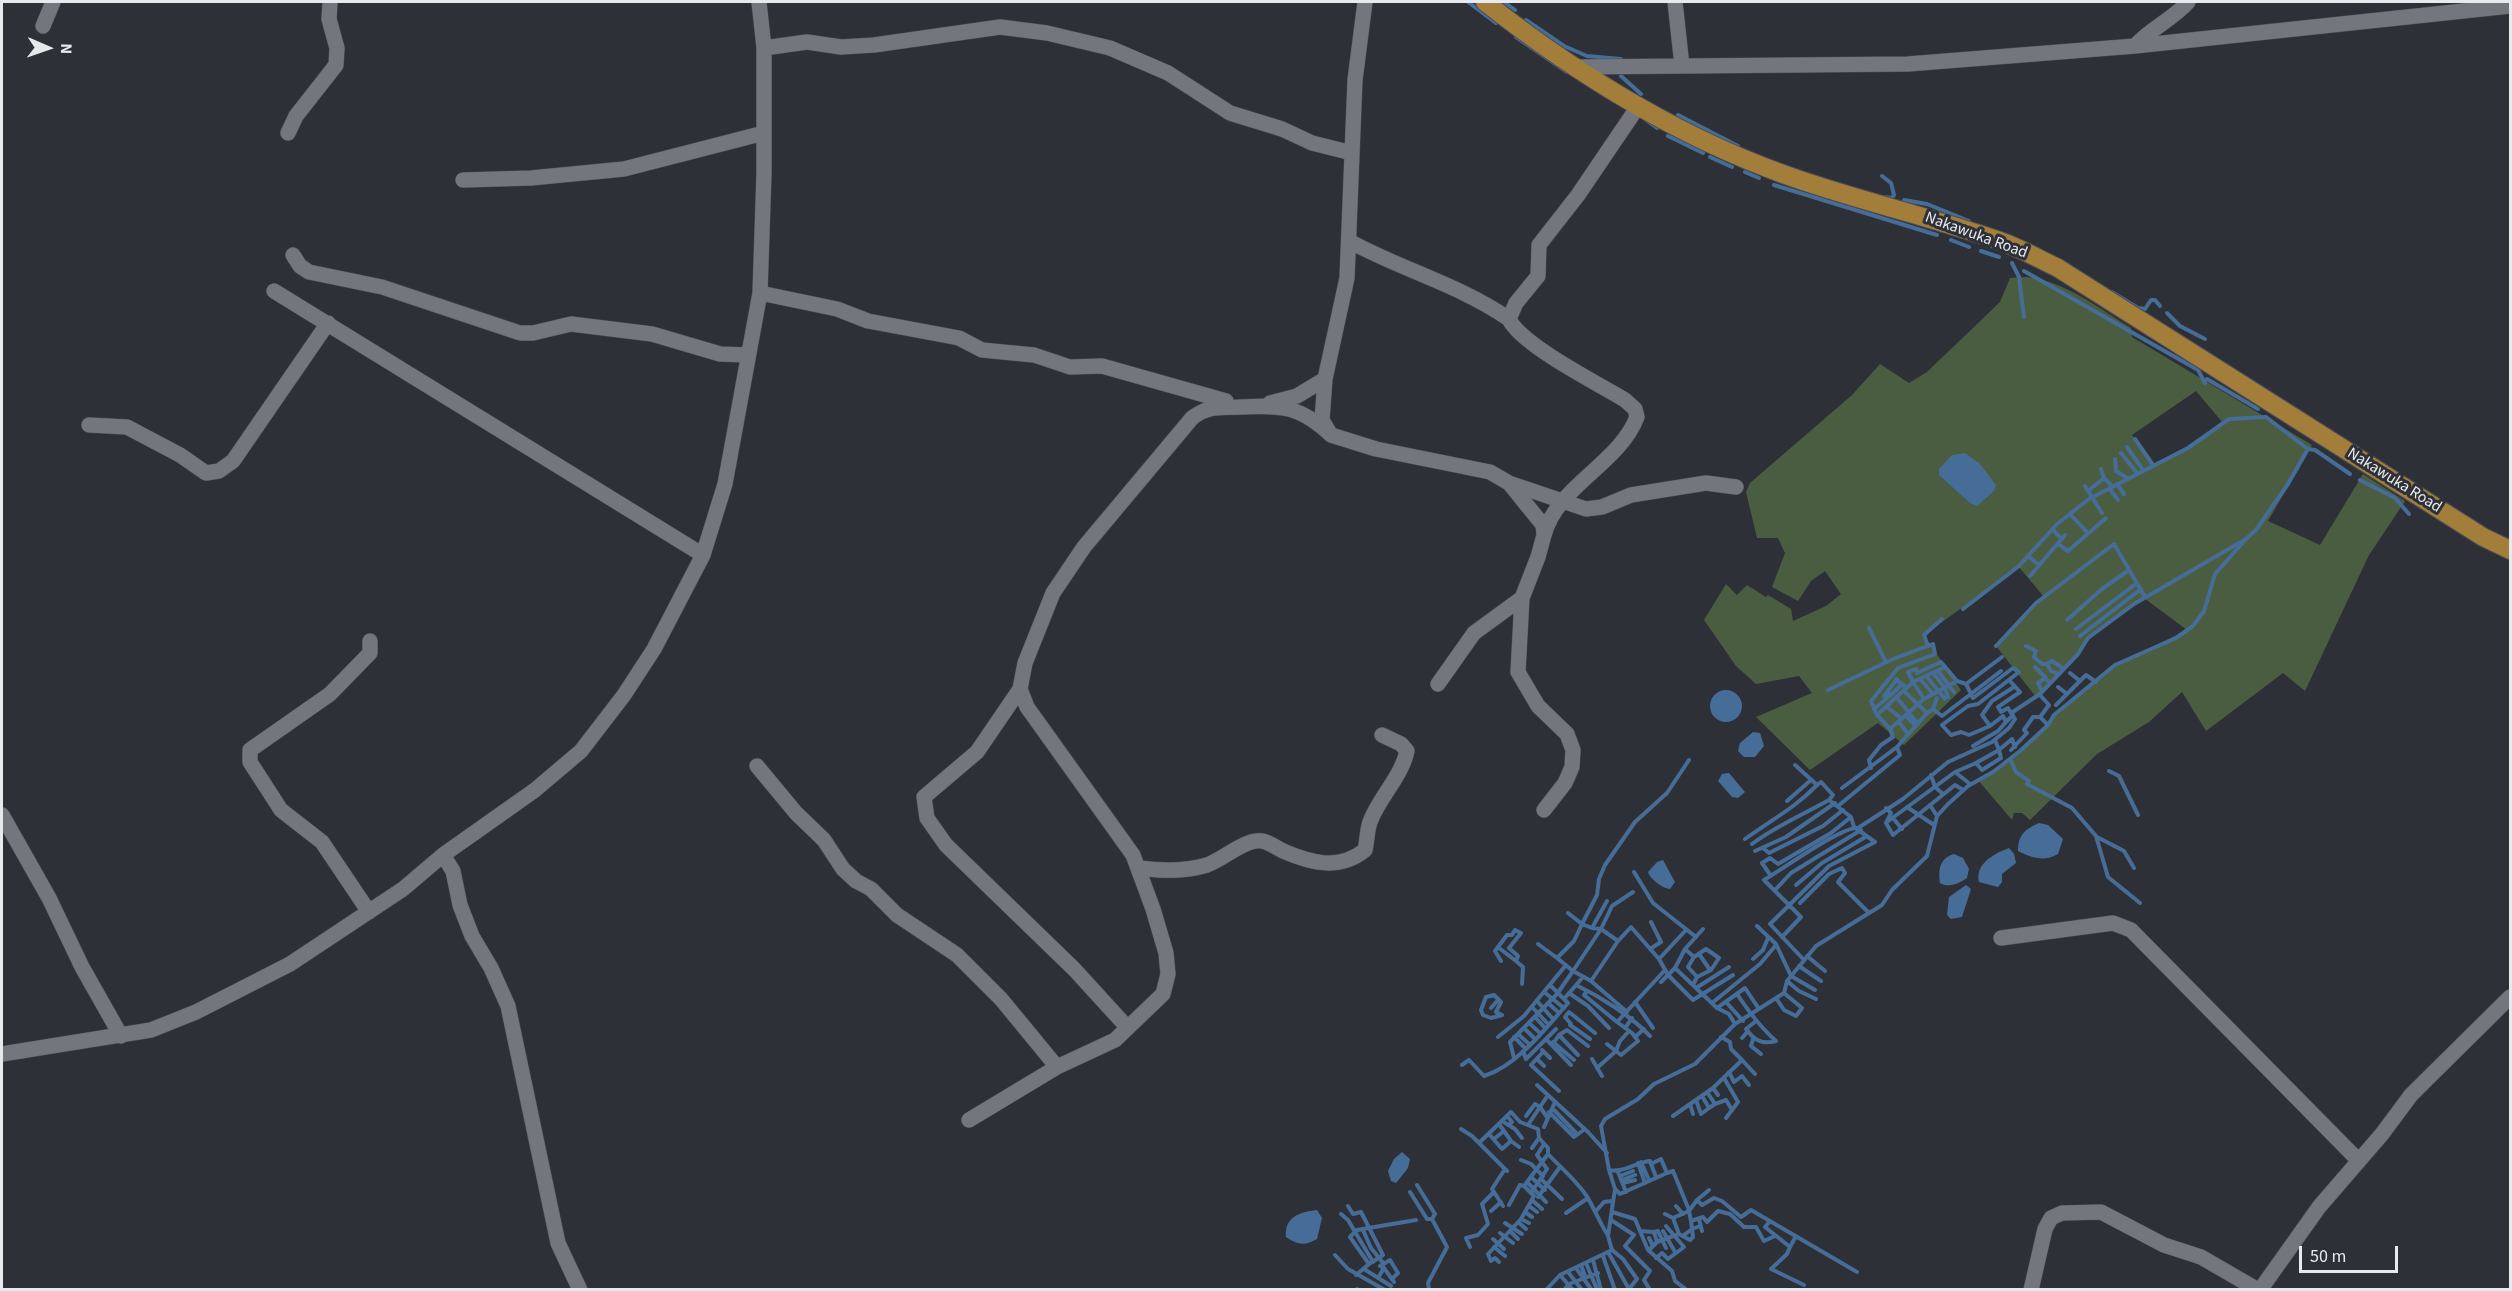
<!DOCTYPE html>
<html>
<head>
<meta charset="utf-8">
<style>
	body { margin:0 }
	#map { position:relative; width:2512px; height:1291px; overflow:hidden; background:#2e3037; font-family:"Source Sans 3",sans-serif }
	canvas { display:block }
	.frame { position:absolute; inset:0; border:3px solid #e8e9ed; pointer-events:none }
	.north { position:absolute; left:18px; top:18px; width:60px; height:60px; -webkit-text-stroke:4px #2e3037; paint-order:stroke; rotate:92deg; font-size:16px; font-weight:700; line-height:24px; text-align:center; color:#e8e9ed }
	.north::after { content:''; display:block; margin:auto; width:21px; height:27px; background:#e8e9ed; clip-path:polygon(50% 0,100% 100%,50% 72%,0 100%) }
	.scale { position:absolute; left:2299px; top:1246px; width:99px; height:27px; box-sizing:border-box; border:3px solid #e8e9ed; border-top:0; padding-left:8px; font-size:18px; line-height:21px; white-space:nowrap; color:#e8e9ed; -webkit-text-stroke:4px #2e3037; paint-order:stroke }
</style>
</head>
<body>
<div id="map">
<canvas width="2512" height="1291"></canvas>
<div class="frame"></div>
<div class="north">N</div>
<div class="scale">50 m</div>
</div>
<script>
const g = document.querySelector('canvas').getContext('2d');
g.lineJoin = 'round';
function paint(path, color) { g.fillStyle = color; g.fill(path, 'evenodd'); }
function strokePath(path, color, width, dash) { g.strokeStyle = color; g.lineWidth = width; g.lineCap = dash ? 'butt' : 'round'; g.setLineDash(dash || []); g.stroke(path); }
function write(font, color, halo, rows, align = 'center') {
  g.font = font + ' "Source Sans 3",sans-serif'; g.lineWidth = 6; g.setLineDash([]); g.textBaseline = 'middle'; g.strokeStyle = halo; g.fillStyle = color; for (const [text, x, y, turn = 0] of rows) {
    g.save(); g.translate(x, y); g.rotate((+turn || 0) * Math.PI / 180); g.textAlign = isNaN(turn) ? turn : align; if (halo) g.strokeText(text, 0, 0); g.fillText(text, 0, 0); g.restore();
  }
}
paint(new Path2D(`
	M2026,277C2063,280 2100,309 2131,328L2132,337L2312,445L2268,521L2320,545L2363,474L2405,501L2369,555L2305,691L2283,673L2206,731L2182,692L2149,722L2097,754L2030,820L2022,813H2014L2012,820L1978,780C2003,767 2040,739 2054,715L2115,665L2187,630L2144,598L2088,638L2078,654L2036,697L1996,646L2044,597L2019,567L1924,635L1961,690L1904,745L1878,723L1810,770L1756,717L1812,693L1799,676L1756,684L1736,666L1704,620L1726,584L1737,595L1747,585L1766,597L1768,595L1791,609L1793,621L1826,606L1841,594L1825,571L1811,581L1798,601L1772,587L1785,553L1778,538H1757L1746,492L1750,483L1852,395L1880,364L1909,383L1927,372L2000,302L2010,278ZM2196,391L2223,423L2188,448L2153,464L2132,435Z`), '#4a5d40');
paint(new Path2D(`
	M1965,453L1980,464L1996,485L1994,491L1977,506L1970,503L1939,475V469L1952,455Z
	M1710 706a16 16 0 1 1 32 0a16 16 0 1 1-32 0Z
	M1753,732L1760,733L1764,746L1755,757H1744L1738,751L1740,743Z
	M1729,773L1745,792L1738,798L1732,797L1718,781L1722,774Z
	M2039,823L2048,825L2063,839L2058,854C2044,862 2032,858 2018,851C2018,835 2025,829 2039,823Z
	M2009,848L2014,854L2016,863L2002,874V882L1998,887L1979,882C1975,864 1993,854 2009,848Z
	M1954,854L1963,858L1969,869L1967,878C1959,884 1948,888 1940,883C1938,869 1940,858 1954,854Z
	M1663,860L1675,882L1670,889C1662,888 1650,879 1648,872L1657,862Z
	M1966,885L1971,889L1962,917L1951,919L1947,915L1949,897Z
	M1402,1152L1410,1159L1408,1168L1396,1183L1391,1181L1388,1171L1394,1159Z
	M1317,1210L1322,1218L1317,1239C1305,1246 1298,1245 1286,1237C1284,1217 1300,1212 1317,1210Z`), '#466d97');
strokePath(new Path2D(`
	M1468,2L1496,23
	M1504,2L1515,10
	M1526,20L1564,46L1587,56L1621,59
	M1516,37L1567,72
	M1621,76L1641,94
	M1678,115L1738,146
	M1646,120L1657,128
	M1668,136L1703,153
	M1710,157L1732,167
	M1745,172L1759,178
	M1882,176L1891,183L1894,195L1892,198L1883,197
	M1774,185L1937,235
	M1904,200L1927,204L1969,221
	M1951,240L1969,247
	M1981,251L1999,257
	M2012,263L2019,277L2024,317
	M2024,271L2198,370L2205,383
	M2112,292L2138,308L2145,309L2151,300H2155L2160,306
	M2167,313L2180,326L2205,339
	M2207,379L2258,409
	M2135,439L2153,465
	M2127,447L2143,470
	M2121,453L2137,473
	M2115,459L2116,471L2127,478
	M2101,469L2104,478L2112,486
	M2360,480L2395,498L2409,514
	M2117,484L2124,494
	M2085,486L2102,513
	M2109,488L2118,500
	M2088,491L2104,478
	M2070,514L2087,532
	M2052,529L2062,539
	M2058,544L2068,551L2106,518
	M2028,556L2039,565
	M2030,576L2065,535
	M1963,609L2019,566L2057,524L2089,499L2188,448L2229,419L2266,417L2308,449
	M2067,620L2102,589L2129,570
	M1869,628L1886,662
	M2076,629L2137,583
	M2080,636L2141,589
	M1928,646L1924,635L1942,619
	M1996,646L2036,603L2114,544L2145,597
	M2026,646L2036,651L2034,657L2042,664H2047L2051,671L2059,674
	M2002,657L1966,684L1973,698L2013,668L2019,672L1978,704L1968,706L1942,725L1951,735L1961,732L1969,735L1990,726L2003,716L2006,722L2013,715
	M2047,664L2052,661L2064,669
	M2035,667L2045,677
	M1943,668L1913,682L1924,699L1957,681L1966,684
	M1938,671L1954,692
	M1933,673L1945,688L1948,697
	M2070,673L2080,681
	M1926,676L1945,699
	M1896,679L1907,688
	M1920,679L1933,694
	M2010,681L2020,692L1998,707L2001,712L2008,708L2011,713
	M2058,687L2067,694
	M1828,690L1893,659L1933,644L1935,654L1898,668L1871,701L1877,715
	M1904,691L1927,713
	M2042,691L2038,683L2045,678L2050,683
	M1892,694L1902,684
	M2039,694L2049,705L2040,717
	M1897,698L1918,724
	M2056,705L2086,675L2096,682
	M1887,707L1902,719
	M1874,709L1892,694L1884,696L1897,679
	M1933,709L1937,698
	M1906,716L1916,726
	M1899,722L1908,734
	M1990,726L1982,715L1992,701L2014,687
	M1890,729L1924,699
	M1973,746L1998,731L2006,722
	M2011,750L2027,733L2024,730L2033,717H2040L2048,725
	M2010,759L2016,772L2029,781L2027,784L2072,808L2096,836L2108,877L2140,903
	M1976,763L1999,750L1995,740
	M1795,765L1817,785L1821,782L1833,795L1829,800L1851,817L1854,827L1875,842L1829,866L1770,924L1804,960
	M1871,768L1869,760L1881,745L1893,737L1890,729L1877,715L1913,682L1908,672L1916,669L1917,673L1941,662L1957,681
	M2109,771L2119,776L2138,815
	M1955,772L1976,763L1982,770L2001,758L1999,750L2012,739L2015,747
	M1931,775L1935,787L1943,794
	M1842,788L1897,747L1927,713L1933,709L1942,716L2001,671
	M1787,801L1811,780
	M1930,805L1937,816
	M1838,806L1900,755L1897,747
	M1907,807L1934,825
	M1886,808L1891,813L1886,823L1893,835L1955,785L1963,790
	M1893,818L1902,829
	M1887,822L1955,772L1970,784
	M2097,837L2124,851L2134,868
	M1745,839C1771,820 1795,808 1817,785
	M1752,844C1774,827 1804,814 1829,800
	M1763,848L1769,853L1823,826L1843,810
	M1755,851L1786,837L1835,803
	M1634,872L1653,903L1696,937
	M1771,876L1762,863L1770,858L1778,864L1831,833L1851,817
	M1796,885L1822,863L1867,836
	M1776,889L1791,873L1861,830
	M1633,892L1612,906L1601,929L1618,941L1631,927L1659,959L1668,975L1693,1000L1733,975
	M1800,903L1829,874L1842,868L1845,873L1838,882L1869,913
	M1757,926L1776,944L1791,976L1815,990
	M1592,928L1582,924L1597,895L1599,879L1605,865L1635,822L1667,793L1689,760
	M1782,937L1801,917L1764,880C1781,870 1842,826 1858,828L1903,799L1948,762L1992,742L2009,728L2015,719L2011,713L2040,694L2078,654L2088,638L2134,604L2246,539L2256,530L2288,484L2308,449L2315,450L2350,474
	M1538,944L1557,958L1574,941L1582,924L1568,913
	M1499,948L1516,961
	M1650,949L1661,942L1651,922
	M1685,949L1703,929
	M1699,954L1710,970
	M1807,956L1825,971
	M1694,957L1688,967L1697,977
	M1557,958L1573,971L1601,929L1592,928L1607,901
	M1659,959L1686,930
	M1753,959L1763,950L1768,938
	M1501,961L1495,951L1507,935H1512L1515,930L1521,933L1509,948L1518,956L1516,961L1523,967L1522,984
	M1799,966L1821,981
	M1675,968L1717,1008
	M1591,981L1627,1012
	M1787,981L1799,991L1816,999
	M1661,982L1675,968L1685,949L1694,957L1706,949L1719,958L1711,970L1697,977L1693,985
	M1576,985C1601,997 1631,1016 1650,1036
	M1696,988L1729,967
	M1587,991L1584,995L1617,1022
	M1544,992L1564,1008
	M1569,993L1588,1006L1609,1028
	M1737,994C1749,1012 1760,1027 1776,1041C1762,1045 1754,1040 1746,1029L1756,1021
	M1494,995L1501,1002L1496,1012L1502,1015L1491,1018L1483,1015L1481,1010L1486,997Z
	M1776,998L1784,1010L1796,1016L1802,1008L1784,993
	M1564,999L1583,977
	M1537,1001L1553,1019
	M1635,1002L1653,1028
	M1726,1002L1743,1021
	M1548,1003L1559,1013
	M1712,1003L1760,964L1776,945
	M1532,1007L1548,1024
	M1491,1008L1498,1000
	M1535,1017L1545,1028
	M1529,1023L1540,1033
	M1571,1024L1565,1017L1569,1012L1595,1033
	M1735,1024L1729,1014L1717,1008L1745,988L1759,1009
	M1570,1025L1590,1039
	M1524,1028L1535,1039
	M1625,1028L1632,1018
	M1518,1034L1529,1044
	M1559,1035L1567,1030L1588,1046
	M1498,1037L1524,1016L1566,965
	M1514,1037L1525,1048
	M1635,1037L1644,1029
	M1742,1038L1748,1031
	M1546,1039L1571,1065
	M1753,1039L1751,1046L1761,1054
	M1555,1041L1559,1035L1578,1055
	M1553,1042L1574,1060
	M1607,1044L1621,1055L1638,1041L1632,1033L1617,1022L1665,970
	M1542,1050L1550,1058
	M1523,1051L1526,1059L1556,1029
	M1543,1052L1531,1065L1559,1091
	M1514,1058L1510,1042L1557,994L1573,971L1591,981L1618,941
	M1537,1059L1544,1066
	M1592,1059L1602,1076
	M1742,1060L1755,1074
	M1462,1065L1469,1060L1484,1076C1518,1065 1545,1029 1568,1003L1550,985
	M1597,1068L1616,1051L1620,1041L1629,1031
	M1729,1072L1734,1082L1742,1076L1749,1085
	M1724,1078L1738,1102L1726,1118
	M1537,1085L1588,1132L1607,1153
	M1713,1088L1742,1060L1731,1049L1730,1042L1721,1037
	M1707,1092L1715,1104L1709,1108
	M1696,1100L1701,1114L1709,1108L1702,1096
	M1690,1104L1693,1114
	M1715,1104L1726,1100L1732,1110
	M1554,1110L1577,1134
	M1549,1112L1574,1137L1585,1129
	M1507,1116L1512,1122L1509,1125
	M1526,1116L1535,1104L1540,1107L1528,1125
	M1673,1116L1713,1088L1718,1095
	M1547,1117L1540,1107L1548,1095
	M1502,1121L1515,1129L1522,1138
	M1544,1127L1555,1102
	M1461,1129L1472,1136L1507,1171
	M1489,1134L1502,1149L1511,1141L1499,1124
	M1494,1139L1504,1131
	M1511,1141L1519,1147
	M1479,1143L1511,1112L1520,1122L1538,1129L1539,1138L1548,1148V1154C1561,1168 1574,1178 1586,1195C1591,1202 1605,1233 1608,1235
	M1532,1148L1539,1138
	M1521,1160L1531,1164L1543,1176
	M1641,1162L1649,1180
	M1638,1163L1645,1183
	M1651,1164L1656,1177
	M1609,1170C1623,1173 1635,1163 1650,1161L1651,1164L1661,1159L1667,1173L1673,1171L1689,1210
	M1618,1172L1626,1192
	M1620,1176L1633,1171
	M1531,1177L1545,1190
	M1541,1179L1562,1199
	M1622,1180L1635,1175
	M1527,1182L1546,1202
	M1623,1183L1635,1180
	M1417,1185L1435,1214L1432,1219L1447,1247L1428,1283L1429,1290
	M1615,1189L1620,1194L1667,1173
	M1410,1192L1427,1219H1432
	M1531,1193L1547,1169L1537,1155L1544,1144
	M1538,1197L1560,1167
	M1532,1200L1542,1209
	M1697,1200L1709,1190
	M1509,1205L1520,1185L1524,1186L1548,1154
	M1348,1206L1353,1214L1361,1212L1383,1255L1369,1264
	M1503,1206L1492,1189L1505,1169
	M1529,1206L1537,1212
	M1676,1206L1683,1214
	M1491,1211L1501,1202
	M1596,1211L1604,1202L1612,1201
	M1689,1211L1697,1200L1702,1205L1714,1198L1722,1201L1741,1217L1751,1210L1857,1272
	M1525,1212L1532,1217
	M1612,1212L1635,1219L1648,1250L1672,1271L1675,1281L1687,1290
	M1566,1213L1588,1198
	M1341,1214L1348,1220L1373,1262
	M1665,1214L1673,1218
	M1521,1219L1529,1223
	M1699,1219L1702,1231
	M1611,1220L1634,1235L1625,1246L1650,1271L1644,1280L1650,1290
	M1691,1221L1692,1229L1700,1226
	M1770,1221L1765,1227L1790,1247L1796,1236
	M1518,1222L1526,1229
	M1505,1223L1522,1234
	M1363,1230L1371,1248L1384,1264
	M1510,1231L1518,1239
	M1640,1231L1654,1232L1657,1242
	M1663,1231L1675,1252
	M1654,1232L1658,1231L1666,1248
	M1500,1233L1513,1243
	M1684,1235L1692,1229L1693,1237L1690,1240L1679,1234L1673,1218L1689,1211L1691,1221L1703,1217L1707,1222L1718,1211L1730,1214L1744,1227H1756L1764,1241L1775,1236
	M1649,1238L1653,1246
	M1493,1239L1504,1249
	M1470,1247L1466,1238L1478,1235L1488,1224L1482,1204L1494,1192
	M1494,1247L1505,1256
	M1790,1247L1787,1254L1771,1269L1804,1285
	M1612,1250L1623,1259L1637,1279L1629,1289
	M1649,1250L1657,1242L1679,1234
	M1608,1252L1629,1289
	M1335,1255L1348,1269L1385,1290
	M1603,1256L1615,1290
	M1656,1258L1662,1253L1668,1259L1684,1247L1666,1226
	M1593,1260L1601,1290
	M1499,1262L1495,1258L1491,1261L1488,1254L1521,1219L1534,1196L1524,1186
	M1586,1263L1596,1287
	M1581,1265L1585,1276
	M1384,1268L1380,1266L1390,1260L1398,1273L1392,1279
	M1576,1268L1591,1289
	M1364,1269L1391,1286
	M1568,1272L1582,1290
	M1356,1275L1369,1264L1350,1237L1357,1230L1416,1220
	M1560,1275L1573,1290
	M1378,1278L1384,1268L1394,1282
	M1357,1289V1290
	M1546,1290L1560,1275L1612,1250L1608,1236L1615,1189L1609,1170L1601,1126L1605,1119L1638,1099L1654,1084L1695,1064L1735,1024L1784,993L1787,981L1816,946L1882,905L1892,890L1927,856L1937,816L1948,804L1968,786L1993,772L2020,751L2048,725L2054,715L2115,665L2176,638L2193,626L2204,611L2215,574L2246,539
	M1564,1290L1569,1284L1598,1273`), '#466d97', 4);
const minor = new Path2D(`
	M1675,2L1682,66
	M43,26L53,2
	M2135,46C2151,28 2172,20 2188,2
	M764,48L807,42L841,47L874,45L1000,27L1047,33L1110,48L1168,73L1230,113L1282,129L1312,143L1352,153
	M1573,67L1908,64L2135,46L2510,6
	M288,133L296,116L336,65L337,48L329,19L330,2
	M463,180L531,178L624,169L764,133
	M1349,241C1402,270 1460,285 1509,319
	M293,255L300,266L309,272L382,287L520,333H533L571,324L652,334L720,354L748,355
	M274,291L703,555
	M760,293L837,309L868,321L959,338L982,350L1034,355L1070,367L1102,366L1226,401
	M1325,379L1322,420L1331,435L1376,449L1490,472L1509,483L1543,525L1544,535L1538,557L1522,598L1474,633L1438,684
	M1270,403L1297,396L1325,379L1347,278L1355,80L1365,2
	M89,425L127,427L180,455L206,473L219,471L233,461L328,323
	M1512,484L1586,509L1602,507L1631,495L1706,483L1736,487
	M1544,535C1557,486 1619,464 1637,417L1635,409L1625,400C1599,384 1521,345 1509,319L1516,303L1538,276L1539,245L1578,195L1639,105
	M1522,598L1518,672L1538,706L1567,734L1573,750L1572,767L1565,783L1544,810
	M1020,689L977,752L924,797L927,818L946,845L1074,969L1127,1027
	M757,766L796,813L824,840L843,869L856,881L871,889L897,915L957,955L1001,999L1057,1067
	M2,815L49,898L82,967L121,1036
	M443,855L453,871L460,905L472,936L491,968L508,1006L558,1243L580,1290
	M1139,868C1162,871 1184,872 1207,865C1224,859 1244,839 1262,841C1269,842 1277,848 1283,851C1311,863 1339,871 1365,850C1367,842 1367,830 1370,822C1379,797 1401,778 1407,751L1401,744L1382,735
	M369,912L322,842L281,810L250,762V750L330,694L370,653V641
	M2001,938L2113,923L2131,930L2359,1161
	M2,1054L151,1030L196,1012L290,964L403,889L443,855L535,790L581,751L624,695L654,649L703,555L725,484L760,293L764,173V48L759,2
	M969,1120L1057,1067L1115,1040L1163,994L1168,974L1166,953L1153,909L1133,855L1027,707L1020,689L1025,663L1053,593L1084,547L1192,418C1209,405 1221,408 1241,407C1282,405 1300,406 1331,435
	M2031,1290L2045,1229L2051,1218L2062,1213L2101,1212L2164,1245L2201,1257L2258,1290
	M2260,1290L2319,1207L2382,1134L2411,1095L2510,997`);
const major = new Path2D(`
	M1485,2C1574,72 1675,135 1783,174C1854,200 1929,216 2000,241C2020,248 2039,259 2058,268L2483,537L2510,550`);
strokePath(minor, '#4d4e54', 16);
strokePath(major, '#4d4e54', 20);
strokePath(minor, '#74767e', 15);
strokePath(major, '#a37e3b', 18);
write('16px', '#e8e9ed', '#2e3037', [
	["Nakawuka Road",1976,236,20],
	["Nakawuka Road",2394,481,32]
]);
</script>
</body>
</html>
